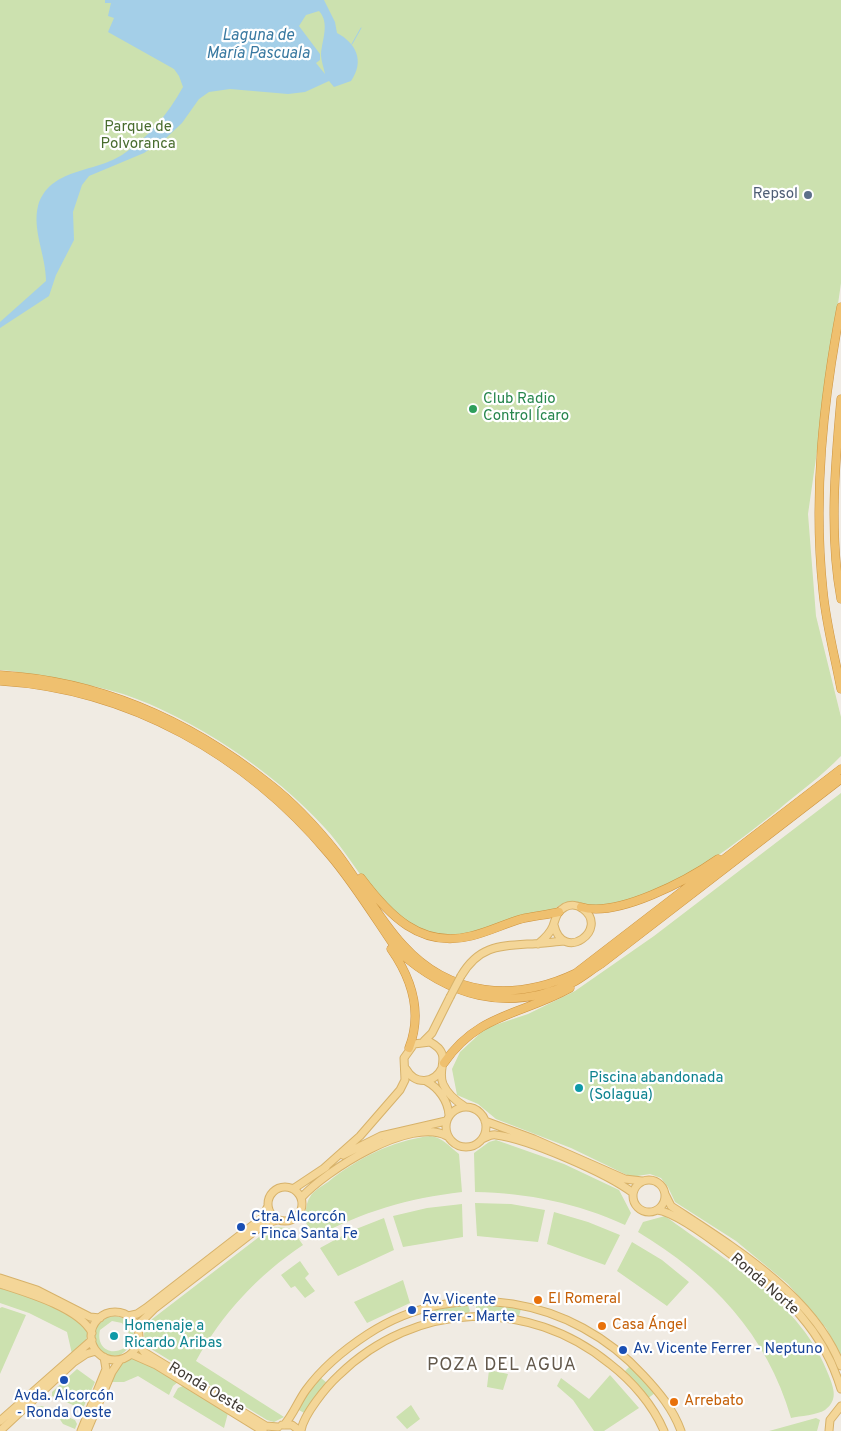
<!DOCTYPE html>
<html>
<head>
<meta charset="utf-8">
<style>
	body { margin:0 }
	canvas { display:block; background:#f0ebe3 }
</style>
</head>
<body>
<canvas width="841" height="1431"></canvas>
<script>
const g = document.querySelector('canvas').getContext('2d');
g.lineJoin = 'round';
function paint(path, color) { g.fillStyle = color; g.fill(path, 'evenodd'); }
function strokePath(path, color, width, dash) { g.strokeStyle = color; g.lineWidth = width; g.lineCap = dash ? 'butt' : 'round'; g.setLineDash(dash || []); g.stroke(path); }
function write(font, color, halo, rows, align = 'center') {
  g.font = font + ' Overpass,sans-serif'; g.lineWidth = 4.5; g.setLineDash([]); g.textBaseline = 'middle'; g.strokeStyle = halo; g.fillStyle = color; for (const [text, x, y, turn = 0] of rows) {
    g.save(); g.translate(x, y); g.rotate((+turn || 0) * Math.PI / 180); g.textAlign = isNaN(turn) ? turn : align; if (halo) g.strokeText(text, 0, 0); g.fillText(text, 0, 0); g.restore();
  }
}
paint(new Path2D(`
	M0,0H841V283L808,514L816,616L841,717V756C822,776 799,792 778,810C722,854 680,888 609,906C591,911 581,898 567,902C559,904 553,911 545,914C506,928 442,948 404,922C371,899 352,857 325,828C276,773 192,717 123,694C88,683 48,678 12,671L0,670Z
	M841,793V1355L826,1328L788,1284L736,1241L675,1202L668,1187L661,1178L650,1174L631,1177L571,1148L496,1119L478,1104L457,1095L452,1069L460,1052L486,1028L528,1014L575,991L654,936Z
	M430,1136C442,1137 450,1147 459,1154L462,1192C409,1198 361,1212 314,1238L304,1219C306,1213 306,1202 310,1197C313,1191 322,1186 328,1182C358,1158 391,1141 430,1136Z
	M496,1140L564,1164L619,1190L631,1213L625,1225C577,1203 528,1193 475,1192L474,1153L489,1142Z
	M475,1203L511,1204L545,1210L538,1242L477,1236Z
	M462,1204L463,1237L403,1247L393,1216L427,1208Z
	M554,1212L588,1222L620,1235L605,1265L547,1244Z
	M665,1216C724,1260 803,1303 829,1376C834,1389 838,1400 825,1410C817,1415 800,1416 791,1418C767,1334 711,1276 638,1232L643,1222Z
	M384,1218L394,1250L338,1276L320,1248L351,1231Z
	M272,1227L291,1228L303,1245C258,1275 222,1314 196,1361L284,1417L274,1422L267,1420L148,1347C143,1340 143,1331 147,1323Z
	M632,1242L662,1260L689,1282L667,1306L617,1271Z
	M300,1261L309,1274L305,1278L315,1291L305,1298L295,1286L291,1288L281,1275Z
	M403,1280L410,1303L367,1323L354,1302Z
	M0,1287C26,1295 73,1308 88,1331L86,1341L72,1354L67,1332L29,1313L0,1303Z
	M476,1304L521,1309L519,1316L476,1313Z
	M468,1305L470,1311L467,1314L428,1320L425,1311Z
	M2,1307L26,1315L0,1374V1308Z
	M111,1316C160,1317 118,1382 97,1347C89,1333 98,1320 111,1316ZM112,1321L122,1323L130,1335L124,1348C109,1357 96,1346 100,1330Z
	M131,1358H139L178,1382L173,1386L169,1395L138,1376L124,1382H110L117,1367Z
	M631,1365L655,1393L647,1399L624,1372Z
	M77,1369L95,1382L84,1406L80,1408L52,1396V1392Z
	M489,1370L508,1374L503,1390L487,1387Z
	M610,1375L639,1408L604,1431H594L573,1400L557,1386L561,1378L589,1399Z
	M320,1377L327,1383L306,1414L297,1409Z
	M183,1386L228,1413L224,1428L173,1397L178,1388Z
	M411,1405L420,1419L407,1429L396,1417Z
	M42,1406L75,1420L77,1424L75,1429L63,1424L57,1415L48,1413L41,1415L32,1411L36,1407Z
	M816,1418L820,1420L817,1431H769Z`), '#cce1af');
paint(new Path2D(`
	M105,0H324L335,22L337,33C356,43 365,61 351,81L334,87L329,81L305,92L288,94L230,89L209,92L199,99L182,123L165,139L144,153L89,176L82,185L73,212L74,240L56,275L49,296L0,328V322L46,281C46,256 32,230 38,206C49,168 94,173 122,155C148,138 168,114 183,87L179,76L174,69L108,32L114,18L108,16L111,3H105ZM319,11C330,23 322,40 321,54C321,61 324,68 325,74L316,63L320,60V54L299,26L306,15Z`), '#a4cfe8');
strokePath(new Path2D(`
	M352,44L361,28`), '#a4cfe8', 1);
const major = new Path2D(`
	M538,944C544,939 550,934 553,926C556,918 556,912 565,907C571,904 578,905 583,909C610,929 563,964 554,925
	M461,976C478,947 497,946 528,944C540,944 552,942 564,941
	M424,1041L432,1033L450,997
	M406,1069C415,1085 434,1084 442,1068
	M426,1081C439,1088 448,1101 449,1115
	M446 1127a20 20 0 1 1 40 0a20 20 0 1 1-40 0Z
	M485,1121L534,1139L625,1179L642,1181
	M482,1139C487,1137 491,1134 496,1135C528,1139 607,1173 633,1193
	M343,1155L381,1136L446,1121
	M323,1169L360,1136L400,1090L405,1080L404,1058L414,1044L430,1042C454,1055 436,1067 443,1084C447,1093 456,1101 464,1106
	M633 1196a16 16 0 1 1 32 0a16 16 0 1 1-32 0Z
	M268 1204a17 17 0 1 1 34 0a17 17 0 1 1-34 0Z
	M293,1189L326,1167
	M665,1194L671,1206C732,1246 814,1295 841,1366
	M301,1198C325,1171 411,1116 447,1136
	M657,1210C685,1213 781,1292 801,1316C819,1337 833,1362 841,1389
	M0,1278L37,1290L90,1317L100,1318
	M0,1284C25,1292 80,1308 92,1333
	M91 1336a24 24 0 1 1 48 0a24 24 0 1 1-48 0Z
	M128,1316L137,1314L146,1308L262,1218L268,1206
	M138,1329L140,1323L154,1309L260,1227L266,1223L278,1220
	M138,1344L144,1352L266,1426L278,1427
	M131,1354L156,1365L263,1431
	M0,1421L92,1340
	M282,1425H292L300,1431
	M284,1425C293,1415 298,1401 306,1390C322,1368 345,1349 368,1334C457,1276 573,1298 643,1375C659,1392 673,1409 681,1431
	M0,1431L74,1362L86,1354L96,1351
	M81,1431L106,1369L104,1357
	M87,1431L112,1372L120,1360
	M301,1431C303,1415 327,1386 339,1375C415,1301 528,1297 610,1364C632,1381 653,1405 664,1431
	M829,1431L830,1420L841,1406`);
const highway = new Path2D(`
	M841,307C823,401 813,496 823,591C826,624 835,657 841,689
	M841,399C835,465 829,534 841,599
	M0,675C101,681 190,721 268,783C294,803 317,828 337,853C360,883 378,918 403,945C450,997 515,1002 576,973L841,769
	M0,681C130,689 246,755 329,854C354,883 375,918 397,950C448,996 507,1014 572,983C582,978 591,970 601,964L841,779
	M361,878C388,914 420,949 471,936C488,932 504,924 521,919C533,916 546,915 559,912
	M581,907C617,918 688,880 718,859
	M391,949C412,979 423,1012 409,1048
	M444,1063C478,1013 522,1015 570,988`);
strokePath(major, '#d7b26a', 9);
strokePath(highway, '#cd9440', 9);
strokePath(major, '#f4d698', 7);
strokePath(highway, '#efc06f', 8);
const majorBridge = new Path2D(`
	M450,997L461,976`);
strokePath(majorBridge, '#d7b26a', 9, []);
strokePath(majorBridge, '#f4d698', 7);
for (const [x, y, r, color] of [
	[808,195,5,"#5c6f8a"],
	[473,409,5,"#2e9e5b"],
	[579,1088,5,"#0f9aa8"],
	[241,1227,5,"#1a4fb4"],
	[538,1300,5,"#e8710a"],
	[412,1310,5,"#1a4fb4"],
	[602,1326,5,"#e8710a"],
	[114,1336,5,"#0f9aa8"],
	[623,1350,5,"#1a4fb4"],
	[64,1380,5,"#1a4fb4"],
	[674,1402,5,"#e8710a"]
]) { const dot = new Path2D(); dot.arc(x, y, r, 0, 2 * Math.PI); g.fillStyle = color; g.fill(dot); strokePath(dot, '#fff', 2); }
write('15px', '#486c2e', '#fff', [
	["Parque de",138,128],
	["Polvoranca",138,145]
]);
write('15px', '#4e5e75', '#fff', [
	["Repsol",798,195]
], 'right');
write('15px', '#27864d', '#fff', [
	["Club Radio",483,400],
	["Control Ícaro",483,417]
], 'left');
write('15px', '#0d838f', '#fff', [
	["Piscina abandonada",589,1079],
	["(Solagua)",589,1096],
	["Homenaje a",124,1327],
	["Ricardo Aribas",124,1344]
], 'left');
write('15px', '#164399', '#fff', [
	["Ctra. Alcorcón",251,1218],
	["- Finca Santa Fe",251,1235],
	["Av. Vicente",422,1301],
	["Ferrer - Marte",422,1318],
	["Av. Vicente Ferrer - Neptuno",633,1350],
	["Avda. Alcorcón",64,1397,"center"],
	["- Ronda Oeste",64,1414,"center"]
], 'left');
write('15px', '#413b34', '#fff', [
	["Ronda Norte",764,1285,41],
	["Ronda Oeste",206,1389,31]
]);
write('15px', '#c56008', '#fff', [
	["El Romeral",548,1300],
	["Casa Ángel",612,1326],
	["Arrebato",684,1402]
], 'left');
write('italic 16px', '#3979a1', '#fff', [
	["Laguna de",258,37],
	["María Pascuala",258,55]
]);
g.letterSpacing = '1px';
write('18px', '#63594c', '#fff', [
	["POZA DEL AGUA",502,1366]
]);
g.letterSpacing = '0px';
</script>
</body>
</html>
